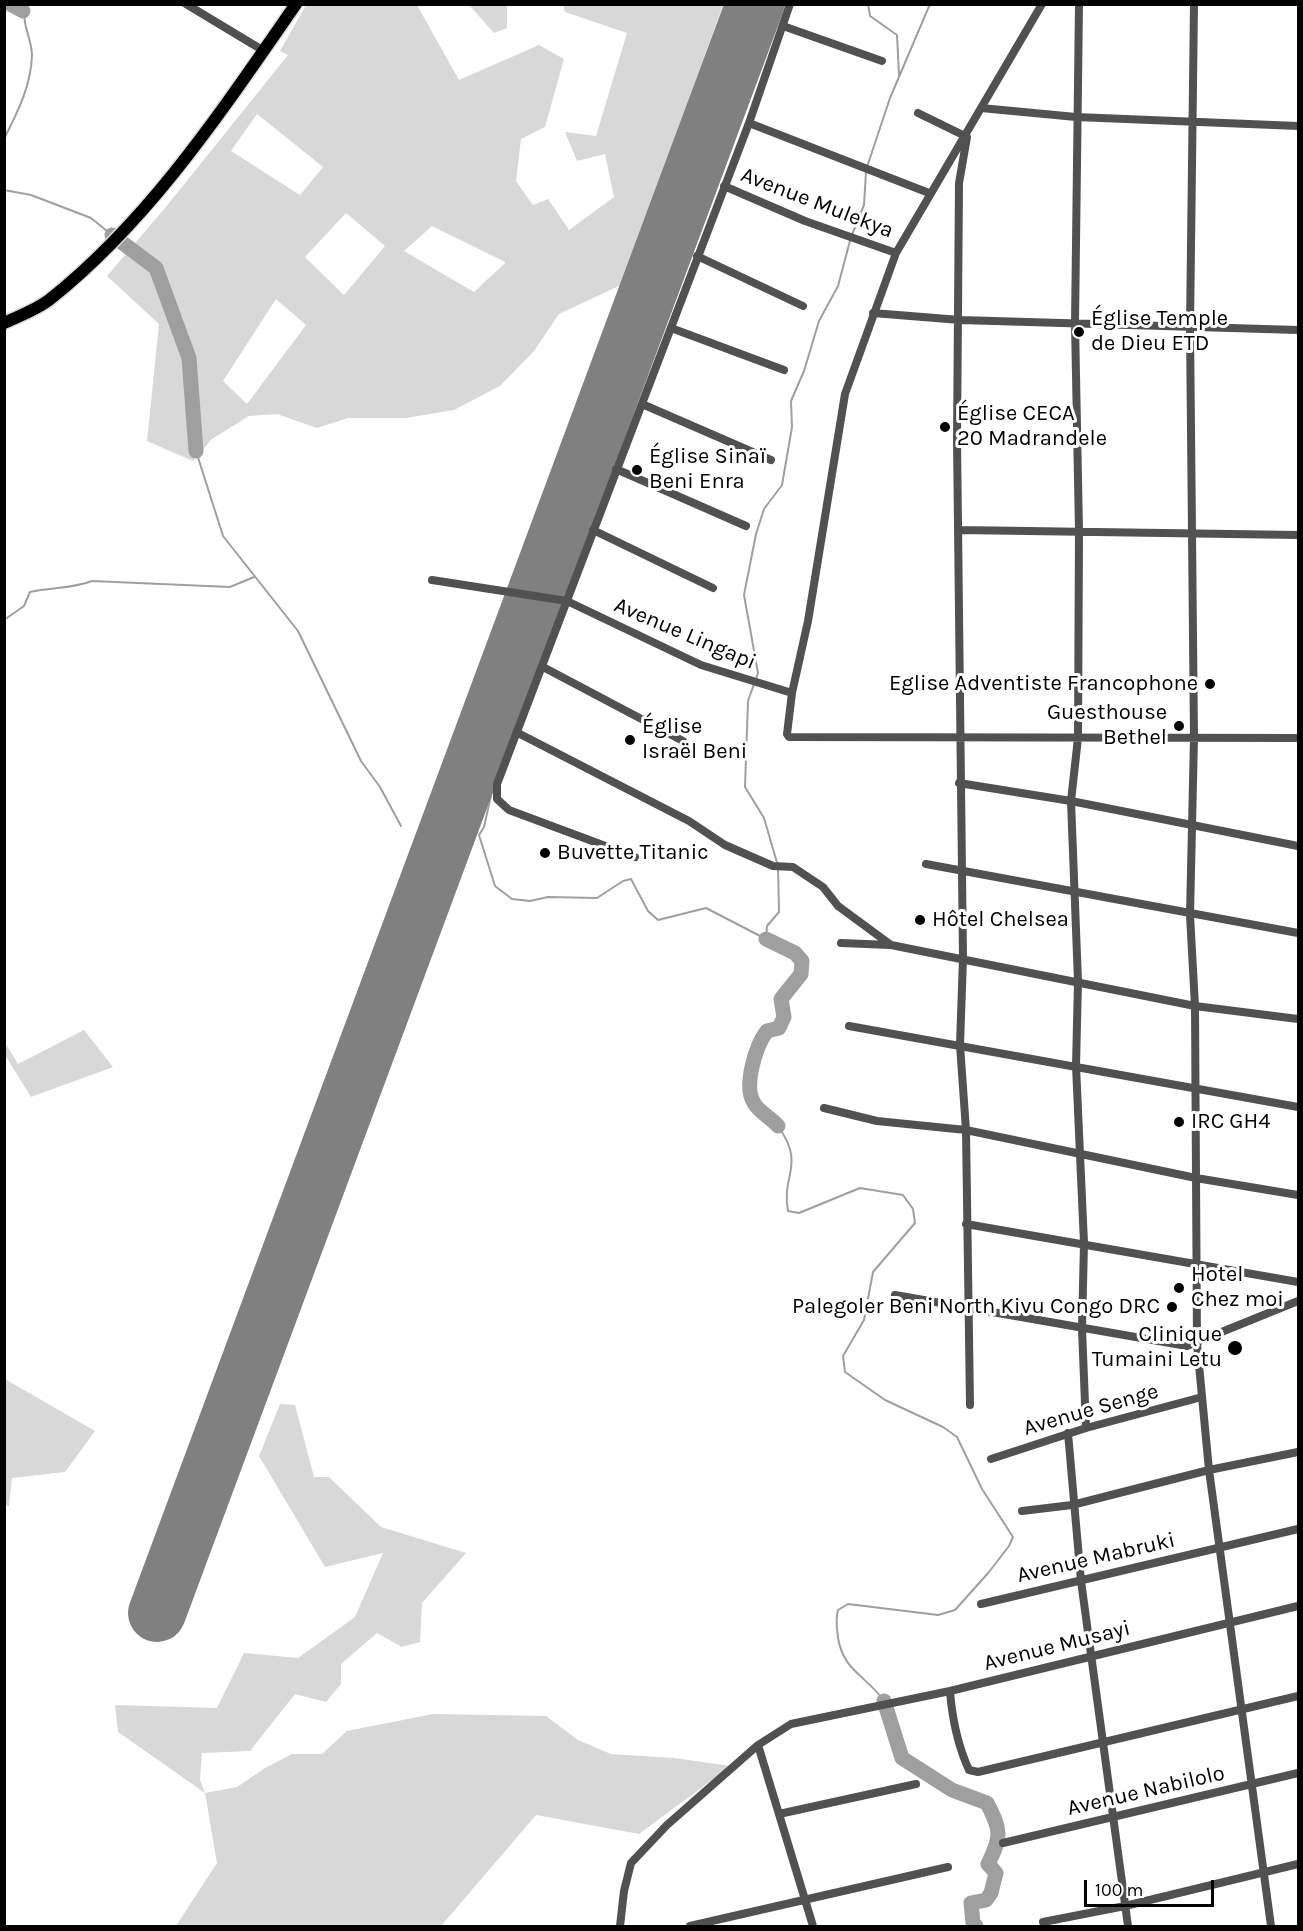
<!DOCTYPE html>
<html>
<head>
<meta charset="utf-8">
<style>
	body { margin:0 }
	#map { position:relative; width:1303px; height:1931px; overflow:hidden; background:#fff; font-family:Karla,sans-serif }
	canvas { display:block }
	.frame { position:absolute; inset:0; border:6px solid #000; pointer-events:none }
	.scale { position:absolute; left:1084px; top:1880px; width:130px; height:27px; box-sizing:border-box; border:3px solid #000; border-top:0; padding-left:8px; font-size:18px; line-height:21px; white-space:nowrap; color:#000; -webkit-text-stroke:4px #fff; paint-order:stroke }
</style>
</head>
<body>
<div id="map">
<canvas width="1303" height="1931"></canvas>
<div class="frame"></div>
<div class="scale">100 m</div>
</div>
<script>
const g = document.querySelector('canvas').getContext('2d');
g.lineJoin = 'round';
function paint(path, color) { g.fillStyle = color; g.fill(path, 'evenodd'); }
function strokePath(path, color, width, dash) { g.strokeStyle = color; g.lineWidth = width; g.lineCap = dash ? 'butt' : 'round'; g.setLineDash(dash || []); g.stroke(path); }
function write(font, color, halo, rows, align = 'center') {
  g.font = font + ' Karla,sans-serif'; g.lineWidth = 6; g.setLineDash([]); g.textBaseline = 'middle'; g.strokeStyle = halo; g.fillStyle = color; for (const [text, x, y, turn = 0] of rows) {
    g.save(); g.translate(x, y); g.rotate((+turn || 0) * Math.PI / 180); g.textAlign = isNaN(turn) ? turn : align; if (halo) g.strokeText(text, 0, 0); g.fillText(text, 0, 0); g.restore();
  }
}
paint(new Path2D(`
	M306,5H417L459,80L539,45L564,59L545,127L521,139L516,181L533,205L548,199L569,230L614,197L605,154L577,161L565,132L596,136L627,33L565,12L563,5H723L621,285L559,314L534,351L500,386L454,410L406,418H348L317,428L277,414L249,416L212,439L193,461L147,441L159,324L107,276L165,208L288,55L280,51ZM257,114L323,167L300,195L231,151ZM346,213L385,246L344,295L305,257ZM432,226L505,262V263L474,292L404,251ZM276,299L306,325L247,404L223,381Z
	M469,5H507V28L494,33Z
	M84,1030L113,1067L31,1097L5,1055V1043L18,1064Z
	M5,1379L95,1431L65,1472L12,1478L9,1506L4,1505Z
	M280,1404L295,1405L314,1477H329L381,1527L466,1553L422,1603L420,1642L402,1647L377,1633L341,1664V1684L326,1702L295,1694L250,1751L202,1753L200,1780L205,1793L237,1787L265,1768L292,1754H322L347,1731L433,1714L546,1716L578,1740L611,1754L674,1758L731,1766L639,1834L536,1815L441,1926H176L217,1863L205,1793L118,1732L115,1705L217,1708L244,1653L298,1658L355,1617L383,1553L325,1567L259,1456Z`), '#d8d8d8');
strokePath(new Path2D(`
	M868,4L870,16L897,35L899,75
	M4,139C18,111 31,86 32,55C32,38 19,20 27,4
	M867,167L890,98L930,4
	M4,190L31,195L91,218L112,235
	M196,451L223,536L298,631L361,761L380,787L401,826
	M567,591L785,4
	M4,620L24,606L30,592C51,587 72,589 92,581L230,587L254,577
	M756,679L758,673L744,595L756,534L764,509L782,485L792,427L791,401L804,371L819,321L838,286L851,237L864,205L866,172
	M494,782L484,827L479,835L495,886L512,899L530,901L548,897L597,898L623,881L631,879L648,911L658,920L706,908L766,939L767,926L779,912L778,866L764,818L745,787L748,701L754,684
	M778,1126C806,1165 781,1175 788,1211L799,1213L860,1188L903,1195L913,1209L915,1223L873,1272L864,1320L843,1356L845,1372L885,1400L943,1427L957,1437L982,1489L1013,1537L1009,1546L989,1572L955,1610L938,1615L848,1604L838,1610C835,1620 837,1627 838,1638C844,1672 866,1675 884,1701`), '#9f9f9f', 2);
strokePath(new Path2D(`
	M10,4L23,11
	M112,235L156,268L189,358L196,451
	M766,939L795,953L802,961L801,974L781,999L784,1017L779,1028L767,1031C756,1045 743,1086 754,1103C758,1111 771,1118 778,1126
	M884,1701L902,1758L952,1790L987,1803C1001,1830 1002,1836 988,1864L996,1873L991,1893L986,1900L971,1903L973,1923L976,1926`), '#9f9f9f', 15);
strokePath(new Path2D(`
	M157,1613L755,4`), '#808080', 58);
const trunk = new Path2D(`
	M4,323C19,316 36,310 49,300C150,220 223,109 296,4`);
strokePath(trunk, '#dbdbdb', 15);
strokePath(new Path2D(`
	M186,4L264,51
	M1079,4L1075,323L1079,531L1078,738L1071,801L1078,981L1076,1066L1084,1243L1082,1329L1086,1428
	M1194,4L1190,327L1194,738L1190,915L1195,1006L1197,1344L1209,1470L1271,1926
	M783,26L882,61
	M981,108L1042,4
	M918,113L967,137L959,183L957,439L963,958L960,1045L966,1130L970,1405
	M749,123L929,193
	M1298,126L1076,117L981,108L896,253L845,394L808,621L792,693L787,734L789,737L1298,738
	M724,186L805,221L896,253
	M697,256L803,306
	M873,313L960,320L1298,330
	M671,328L784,370
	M642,404L771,460
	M616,469L746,526
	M593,530L713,588
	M960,530L1298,535
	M432,580L567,601L701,665L792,693
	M543,667L683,741
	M518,733L689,821L725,845L773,866L793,867L823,887L838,906L891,945L1195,1006L1298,1019
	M959,783L1071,801L1298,846
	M635,857L509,810L497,799V784L749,123L790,4
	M926,864L1298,933
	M841,943L890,945
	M849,1026L1298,1107
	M824,1108L877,1121L966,1130L1196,1178L1298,1195
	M966,1224L1298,1282
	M895,1295L1187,1346L1298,1301
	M1068,1433L1081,1581L1128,1926
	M991,1459L1086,1428L1202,1397
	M1022,1511L1072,1505L1209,1470L1298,1452
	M981,1604L1298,1529
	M950,1691C952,1717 958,1746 969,1770L978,1772L1298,1696
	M758,1745L813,1926
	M779,1814L916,1784
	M1003,1843L1298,1773
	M1043,1922L1125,1906L1298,1864
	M620,1926L624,1891L631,1863L667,1825L758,1745L791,1724L950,1691L1298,1606
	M690,1926L948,1867`), '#515151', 8);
strokePath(trunk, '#000', 12);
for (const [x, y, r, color] of [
	[1079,332,6,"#000"],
	[945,427,6,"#000"],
	[637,470,6,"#000"],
	[1210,684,6,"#000"],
	[1179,726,6,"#000"],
	[630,740,6,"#000"],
	[545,853,6,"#000"],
	[920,920,6,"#000"],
	[1179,1122,6,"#000"],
	[1179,1288,6,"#000"],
	[1172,1307,6,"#000"],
	[1235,1348,8,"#000"]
]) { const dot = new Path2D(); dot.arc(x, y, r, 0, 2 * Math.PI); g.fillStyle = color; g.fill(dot); strokePath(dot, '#fff', 2); }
write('22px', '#000', '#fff', [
	["Avenue Mulekya",817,203,21],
	["Avenue Lingapi",685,634,23],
	["Avenue Senge",1091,1410,-16],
	["Avenue Mabruki",1096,1558,-13],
	["Avenue Musayi",1057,1646,-14],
	["Avenue Nabilolo",1146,1791,-13]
]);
write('22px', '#000', '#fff', [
	["Église Temple",1091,319],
	["de Dieu ETD",1091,344],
	["Église CECA",957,414],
	["20 Madrandele",957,439],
	["Église Sinaï",649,457],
	["Beni Enra",649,482],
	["Eglise Adventiste Francophone",1198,684,"right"],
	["Guesthouse",1167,713,"right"],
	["Bethel",1167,738,"right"],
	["Église",642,727],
	["Israël Beni",642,752],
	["Buvette Titanic",557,853],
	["Hôtel Chelsea",932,920],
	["IRC GH4",1191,1122],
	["Hotel",1191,1275],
	["Chez moi",1191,1300],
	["Palegoler Beni North Kivu Congo DRC",1160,1307,"right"],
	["Clinique",1222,1335,"right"],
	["Tumaini Letu",1222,1360,"right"]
], 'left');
</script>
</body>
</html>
